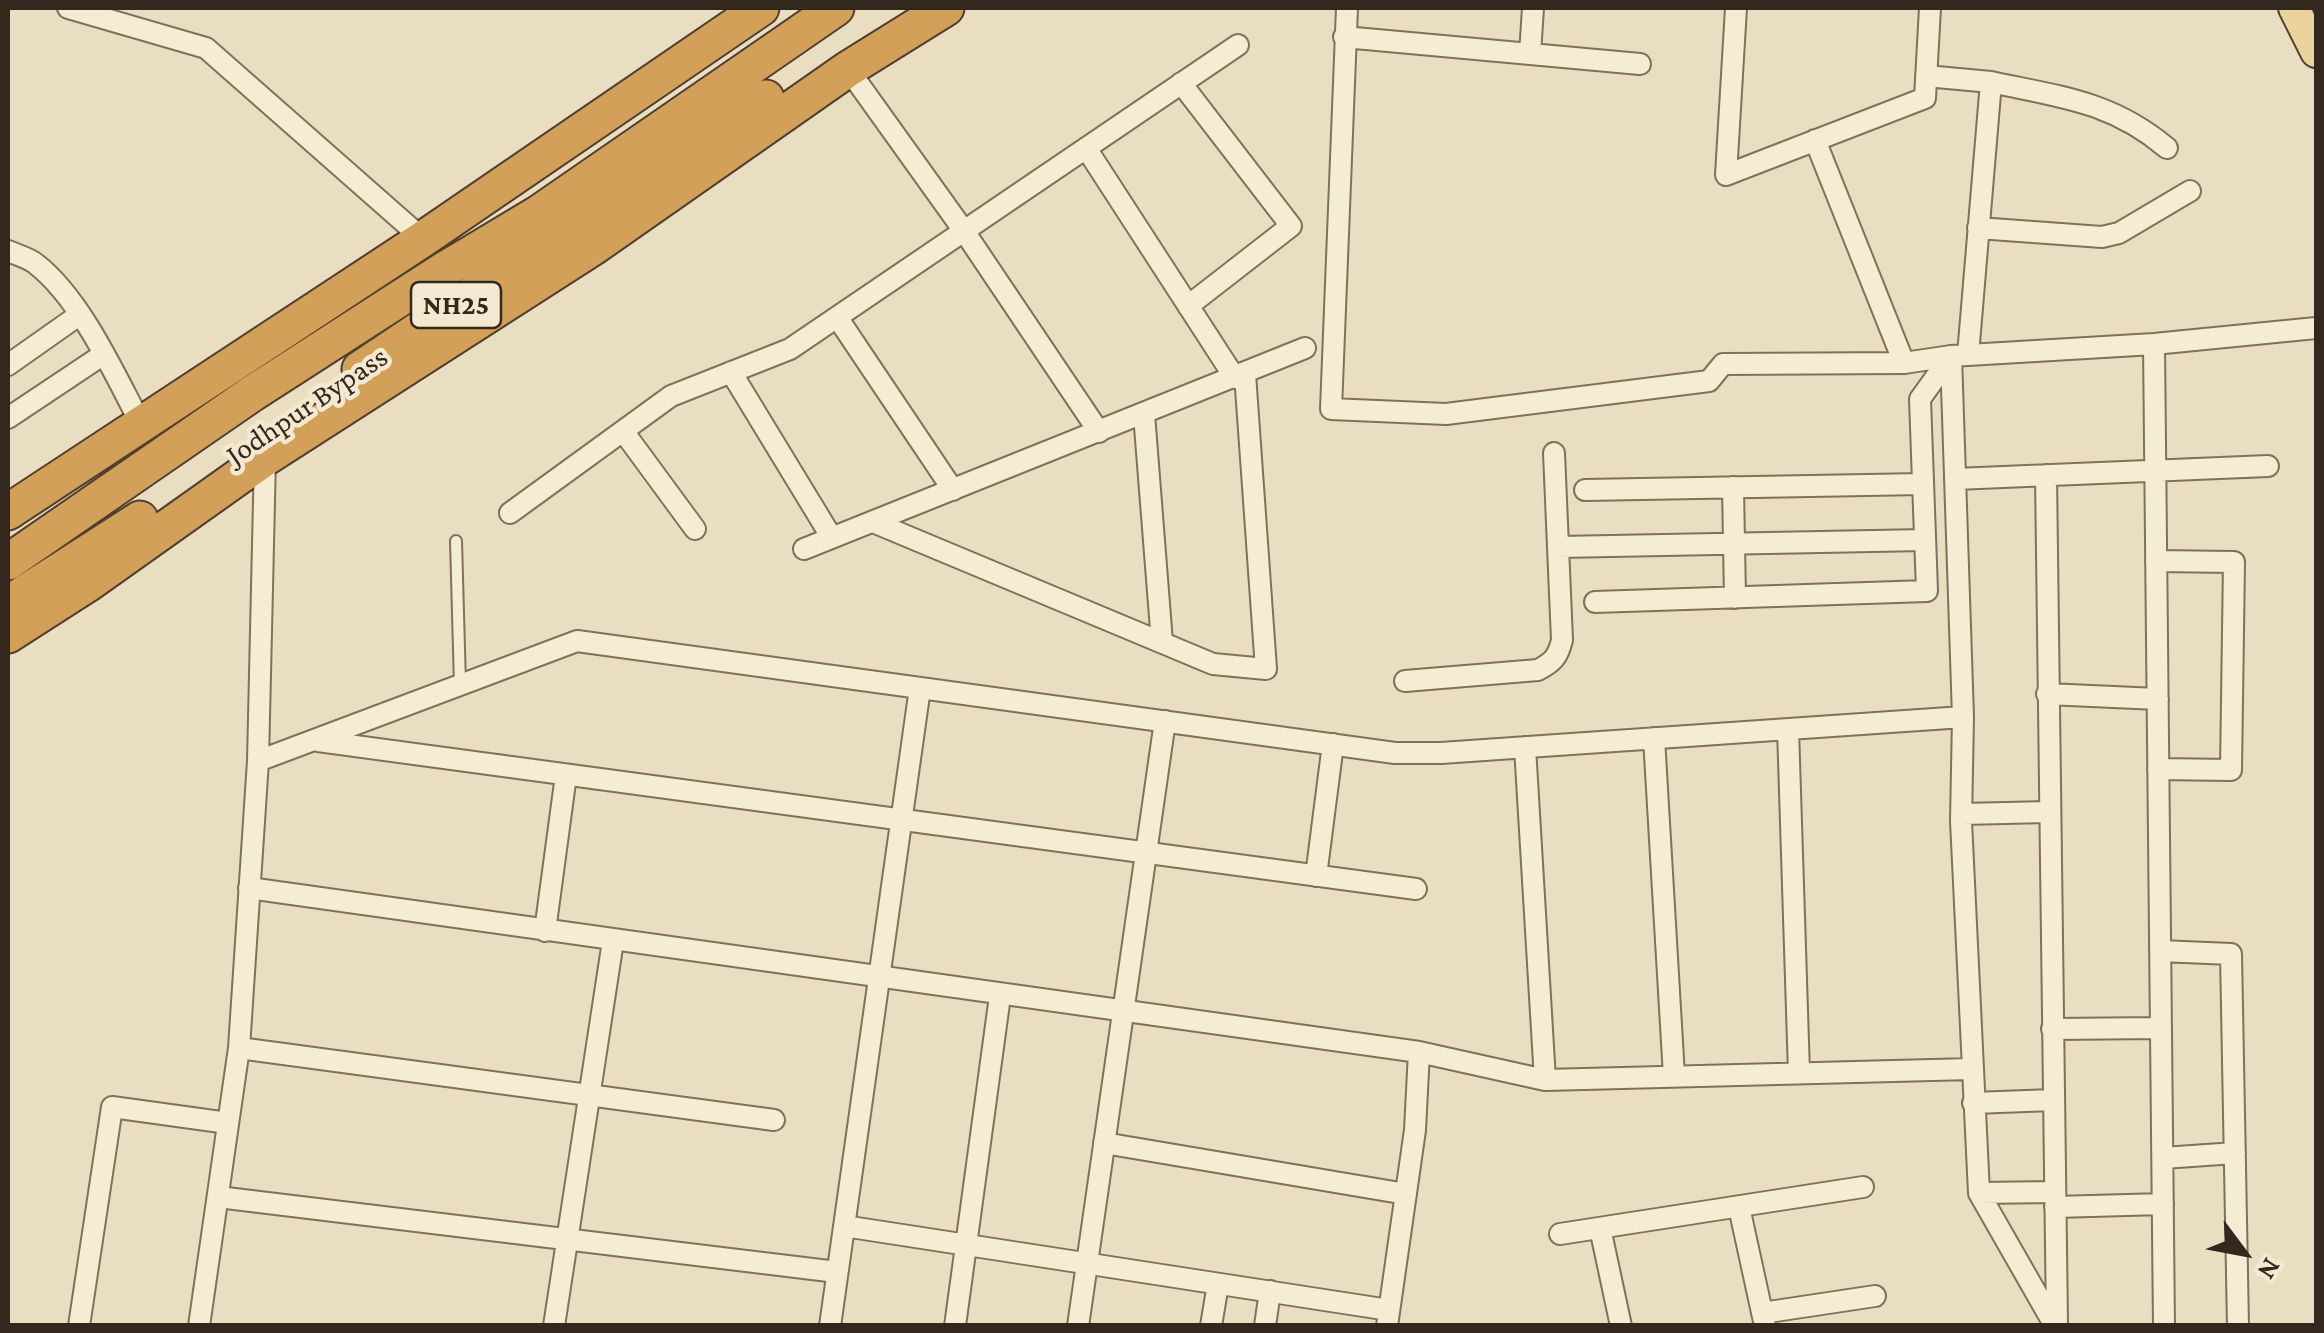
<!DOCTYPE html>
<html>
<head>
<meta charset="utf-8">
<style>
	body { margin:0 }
	#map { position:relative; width:2324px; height:1333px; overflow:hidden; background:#e9dec2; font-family:"Crimson Pro",serif }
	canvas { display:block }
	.frame { position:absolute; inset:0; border:10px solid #33281e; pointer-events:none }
	.north { position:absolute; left:2194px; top:1203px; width:100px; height:100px; -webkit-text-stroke:8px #f2e9d0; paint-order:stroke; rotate:122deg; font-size:28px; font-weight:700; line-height:40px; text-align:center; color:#33281e }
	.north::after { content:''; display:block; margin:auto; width:35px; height:45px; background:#33281e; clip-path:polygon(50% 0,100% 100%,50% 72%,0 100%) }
</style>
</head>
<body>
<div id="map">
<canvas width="2324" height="1333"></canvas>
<div class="frame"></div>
<div class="north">N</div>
</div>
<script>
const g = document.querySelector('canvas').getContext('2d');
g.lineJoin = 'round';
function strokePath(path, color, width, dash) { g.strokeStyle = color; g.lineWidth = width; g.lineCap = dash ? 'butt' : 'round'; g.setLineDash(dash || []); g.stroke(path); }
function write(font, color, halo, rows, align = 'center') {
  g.font = font + ' "Crimson Pro",serif'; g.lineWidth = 9; g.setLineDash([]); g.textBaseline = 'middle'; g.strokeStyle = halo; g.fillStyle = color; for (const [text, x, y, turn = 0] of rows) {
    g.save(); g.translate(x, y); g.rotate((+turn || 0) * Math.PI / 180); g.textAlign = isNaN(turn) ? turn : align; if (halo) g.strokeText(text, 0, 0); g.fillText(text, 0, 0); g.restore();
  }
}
const lane = new Path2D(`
	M456,541L460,685`);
const street = new Path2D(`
	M68,8L206,48L423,239
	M1347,8L1331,409L1446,414L1709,381L1723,364L1904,363L1951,356
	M1736,8L1726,175L1925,98L1930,8
	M1344,37L1640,64
	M1530,54L1533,8
	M848,69L964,231L1099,432
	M1926,76L1991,82L1968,355
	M1991,82C2060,97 2111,101 2167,148
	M1181,83L1291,226L1188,306
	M1815,140L1904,363
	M1086,148L1235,378
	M1978,228L2102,237L2119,233L2190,191
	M8,251C17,255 29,258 36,264C81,299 115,375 141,424
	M837,317L953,490
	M2154,344L2164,1326
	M8,365L79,315
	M731,372L832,538
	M1144,414L1162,642
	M8,418L104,354
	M623,431L695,529
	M2046,475L2057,1323
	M1955,479L2268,466
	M1733,487L1735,598
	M1585,490L1923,484
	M510,513L671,396L790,349L1238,45
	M873,522L1213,664L1266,669L1245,374
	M1559,547L1925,540
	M804,549L1305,348
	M2156,561L2234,562L2231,770L2158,769
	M1595,602L1927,591L1920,399L1951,356
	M1405,681L1538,670C1553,662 1558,657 1562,640L1554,453
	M2047,694L2158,699
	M1788,729L1799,1073
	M1654,738L1674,1076
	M318,741L1416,889
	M1525,747L1545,1080
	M258,761L577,641L1395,753H1441L1963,717
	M1962,814L2049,812
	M1316,876L1333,744
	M249,888L1419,1052L1545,1080L1971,1069
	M545,931L566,775
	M2160,951L2231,954L2238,1326
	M2052,1029L2161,1028
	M239,1048L774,1120
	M1973,1103L2053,1100
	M1104,1143L1406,1194
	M2163,1158L2235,1153
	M1979,1193L2054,1192
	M218,1197L837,1272
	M1739,1207L1765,1326
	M2055,1207L2163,1204
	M844,1226L1389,1310
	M1600,1228L1621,1326
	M1560,1234L1863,1187
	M1762,1313L1875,1296
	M79,1326L112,1107L228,1123
	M199,1326L239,1048L258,761L265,458
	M554,1326L613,941
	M830,1326L920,688
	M955,1326L1000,996
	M1078,1326L1165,721
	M1211,1326L1218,1284
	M1265,1326L1270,1291
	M1387,1326L1415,1130L1419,1052
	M2055,1326L1979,1193L1961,821L1963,717L1951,356L2154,344L2316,328`);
const primary = new Path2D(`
	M2294,8L2316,52`);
const highway = new Path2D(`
	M360,369L766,98
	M8,512L423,239L761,8
	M8,562L253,393L444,270L539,213L836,8
	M8,604L140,519
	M8,635L89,583L265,458L595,246L848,69L946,8`);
strokePath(lane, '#81705b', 14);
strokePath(street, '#81705b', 24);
strokePath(primary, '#4f3f2f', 34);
strokePath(highway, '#4f3f2f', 39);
strokePath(lane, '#f5ecd4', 10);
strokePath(street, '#f5ecd4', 20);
strokePath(primary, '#ead49c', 30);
strokePath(highway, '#d2a059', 35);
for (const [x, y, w] of [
	[456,305,90]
]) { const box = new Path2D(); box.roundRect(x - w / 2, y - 23, w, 46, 8); g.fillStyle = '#f2e9d0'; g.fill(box); strokePath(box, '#33281e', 2.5); }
write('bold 28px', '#33281e', null, [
	["NH25",456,305]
]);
write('30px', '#33281e', '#f2e9d0', [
	["Jodhpur Bypass",307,406,-34]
]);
</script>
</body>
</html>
